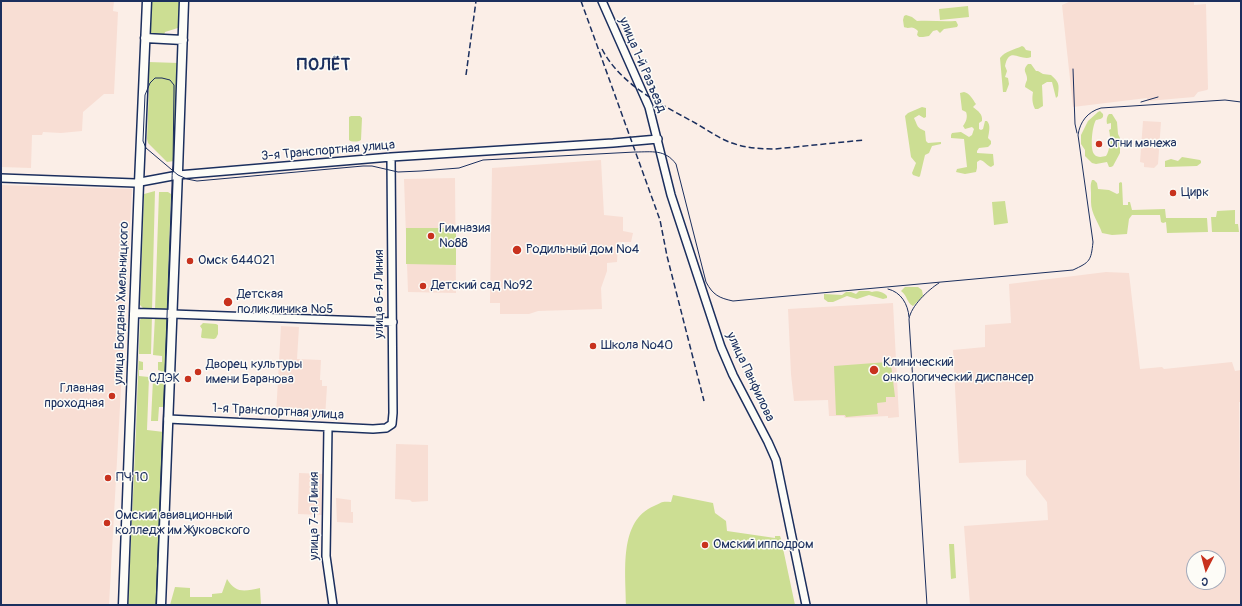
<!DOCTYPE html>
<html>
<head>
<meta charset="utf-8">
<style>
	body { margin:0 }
	#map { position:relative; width:1242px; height:606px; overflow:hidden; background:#fbeee7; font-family:Pangolin,sans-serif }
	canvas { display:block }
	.frame { position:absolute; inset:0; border:2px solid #1b2f5e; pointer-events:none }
	.north { position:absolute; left:1186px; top:550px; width:40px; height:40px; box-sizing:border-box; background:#fdfcf7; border:1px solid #a3aaba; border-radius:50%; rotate:186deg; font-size:11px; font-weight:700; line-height:16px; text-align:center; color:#1b2f5e }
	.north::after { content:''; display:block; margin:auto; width:14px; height:18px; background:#c8321e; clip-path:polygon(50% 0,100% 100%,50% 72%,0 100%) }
</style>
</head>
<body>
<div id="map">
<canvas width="1242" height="606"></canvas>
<div class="frame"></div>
<div class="north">С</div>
</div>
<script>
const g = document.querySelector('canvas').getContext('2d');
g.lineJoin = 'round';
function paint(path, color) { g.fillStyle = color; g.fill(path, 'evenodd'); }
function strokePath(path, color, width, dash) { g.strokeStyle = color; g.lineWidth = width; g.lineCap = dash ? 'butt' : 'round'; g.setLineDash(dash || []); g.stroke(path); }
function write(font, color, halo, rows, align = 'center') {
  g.font = font + ' Pangolin,sans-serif'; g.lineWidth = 3; g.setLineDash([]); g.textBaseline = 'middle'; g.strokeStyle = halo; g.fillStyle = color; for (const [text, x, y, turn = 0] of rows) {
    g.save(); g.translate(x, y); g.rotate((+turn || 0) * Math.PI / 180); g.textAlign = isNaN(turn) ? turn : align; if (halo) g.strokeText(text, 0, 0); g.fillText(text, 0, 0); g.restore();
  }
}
paint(new Path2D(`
	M1,1H114L113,11L118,12L114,94H104L83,112L82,131L61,133L43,132L42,135H32L31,168L1,167Z
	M1071,1H1194V5L1206,4L1208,89L1207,90L1198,92L1194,97L1148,101L1147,98L1073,107L1062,5Z
	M1143,121L1161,122L1158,164L1154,168L1144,167V163L1140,162Z
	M601,160L604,215L623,217V231L633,233L631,242H618L617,262L607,263V271L601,288L602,309L538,311L529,314H500V303H490L492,168Z
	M455,178L456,293L408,292L404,179Z
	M1,185L132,189L109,605H1Z
	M1106,272L1129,273L1140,369L1162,367L1164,369L1232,362L1235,371L1241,370V402H1239L1241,605H970L964,526L1048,520L1047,502L1026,475V460L959,463L953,350L985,347V325L1011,323L1009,284ZM1194,558H1218V582H1194Z
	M893,303L899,417L888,418V416L845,418L844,416H829L828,400L794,401L791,374L788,309Z
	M281,326L299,327L297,359L321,360L320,380H322V386H327L325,418L276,415Z
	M396,444L428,445V501L412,502L410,500L395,499Z
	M299,473L324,474L322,515L298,514Z
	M336,498L351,500V512H353V523L337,522Z`), '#f8ded4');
paint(new Path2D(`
	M151,1H182L181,27L165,32L164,35H156L155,34L151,35L150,31Z
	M968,6L969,17L940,20L939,9Z
	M906,15L912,17L917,21C930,20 942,22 955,21H956L958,25L957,27L944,29L940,33L937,30L933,31L929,36L923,37H919L917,35L918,31C911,24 910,30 904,27L903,20L904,16Z
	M1022,46L1024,47L1026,50L1031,51V57C1021,62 1009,45 1005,66L1007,71L1005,77L1008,78L1009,84L1006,92H1003L1000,58C1005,51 1014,50 1022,46Z
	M148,62L179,63L174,161L167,162L148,143L147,139L149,88L148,80Z
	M1028,64H1031L1036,71H1038L1043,74L1051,75C1060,83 1059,85 1058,96L1056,98L1052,82H1047L1042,85L1043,106L1038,109H1035C1032,103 1032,98 1033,92L1025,87C1025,85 1026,82 1027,80C1028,73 1021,71 1028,64Z
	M964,92C970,93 973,100 976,104L973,107C978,111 983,114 982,121L979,123V129L981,130L983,129L985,121H987C991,125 989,132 988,138L991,141V144L988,147L979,148L977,151V153L993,154L994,165L991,167C986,165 985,161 980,160L977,162V168L976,172L965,174L956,172L957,169L967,167L964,139L951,138V135L952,133L961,132L969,137L972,135L974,129L972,127L965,129L963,126C966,122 968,117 966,112L962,110L960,93Z
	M922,107L926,108V117L924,118L919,115L914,118C918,126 916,127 925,131L926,141L928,143L941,142V144L932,146L929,153L925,155L920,176L919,177L913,175L912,173L916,163L911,157L905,116L908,113Z
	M1100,111L1103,114C1104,119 1100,119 1096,120C1092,126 1090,149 1094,154C1097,158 1102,157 1106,156C1110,150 1111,137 1109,130L1111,129V123L1107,124C1106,120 1107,116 1109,114H1112L1117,122L1118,134L1120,138V153L1113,166L1111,167H1109L1107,162L1096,164L1092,163L1085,156V150L1081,144V135L1088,121L1098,112Z
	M351,116H360L362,118L361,140C358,142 351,142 349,140V117Z
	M1182,157L1200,160L1201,161V163L1197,166L1165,167V161L1171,159L1178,161Z
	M1092,180H1094L1097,183L1098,189L1109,190L1117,194L1119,193V183L1121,182L1122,183L1123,205H1128V202H1130L1132,210L1165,209L1166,218H1207L1208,232L1167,233L1166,222L1163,223L1161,222L1160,215H1132L1129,219L1127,234L1112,235L1102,233C1099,223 1091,214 1091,202C1091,199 1091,196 1091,193C1091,188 1090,185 1092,180Z
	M155,191L152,310H145L140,305L144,194Z
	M159,192H168L171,194L167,308L163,310H155Z
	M1005,201L1008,223L994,225L992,202Z
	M1235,210V224H1238L1239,232H1212L1211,217H1216L1217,211Z
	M406,228H456V265L406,264Z
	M905,287H918L922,290L923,296L913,306C906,302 908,296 901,291Z
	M859,291H869L872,292C876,290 884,292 887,296V298L883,299L869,295L857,299L847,296L833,302H828L824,299V294L842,295L846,292H851L856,294Z
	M152,315L151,354H139V361L143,362V370H139V376L149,377L147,430L164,432L158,605H128L136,430L140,320L142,317Z
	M155,316L169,317L164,407H159L158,421H151L153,379L155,377H161V371L158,370V362H162V356L153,355Z
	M203,323L216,324L218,325V334L216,338L214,339L202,338L201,337L202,329L200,326Z
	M888,362L891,364L895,397H886V402L877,403L878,414L846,417L845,415H836L834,366Z
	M673,495L713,503L715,513L726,521L727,531L775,538V536H780L781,539L795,605H626C626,573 618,521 654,506C662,502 662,501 671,502Z
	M949,544H954L956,578L951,579Z
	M227,579C236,594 245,591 260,588L261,605H170L175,587L190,588V597H212V594L222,593Z`), '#ccde93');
const secondary = new Path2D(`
	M602,1L649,107L671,195L721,347L733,375L768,442L776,460L806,605
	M1,178L135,183L178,175L391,157L613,143L658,139
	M172,314L393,322
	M168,419L373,429L386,428L392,424L393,413L391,157
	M328,427L326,556L333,605`);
const primary = new Path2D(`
	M145,38L183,40
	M134,313L172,314
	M123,605L139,183L147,1
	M161,605L178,171L184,1`);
strokePath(secondary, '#1b2f5e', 10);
strokePath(primary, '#1b2f5e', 11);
strokePath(secondary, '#fdfcf7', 7);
strokePath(primary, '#fdfcf7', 8);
strokePath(new Path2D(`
	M1073,69L1075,124L1077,133
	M1141,102L1158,97
	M888,289C901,292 908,304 909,317
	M156,605L172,185C172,179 172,172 173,165L174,92V85L170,80L162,78H155L150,83L145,95L143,141L146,148L178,175L187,179L197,181L363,166H372L398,172L421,171L459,168L483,160L635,152C652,152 665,149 676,164L706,282C713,295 719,298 733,301L1073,270C1090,262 1091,261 1093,242L1078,135C1080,122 1087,112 1101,108L1225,100L1241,102
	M927,605L909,319C911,306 928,290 939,283`), '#1b2f5e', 1);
strokePath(new Path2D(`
	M581,1L660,220L667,256L704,401
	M602,49C621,86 663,105 697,124C709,131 720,139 732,143C746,148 760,149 775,149L864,140
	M466,75L476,1`), '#1b2f5e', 1.5, [6, 3]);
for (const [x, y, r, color] of [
	[1099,144,4,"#c8321e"],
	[1173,193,4,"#c8321e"],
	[431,236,4,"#c8321e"],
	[517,250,5,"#c8321e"],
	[190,261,4,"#c8321e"],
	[423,286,4,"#c8321e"],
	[228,302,5,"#c8321e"],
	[593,346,4,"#c8321e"],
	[874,370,5,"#c8321e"],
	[198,372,4,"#c8321e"],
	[188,379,4,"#c8321e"],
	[112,396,4,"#c8321e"],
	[108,478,4,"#c8321e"],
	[107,523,4,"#c8321e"],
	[705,545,4,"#c8321e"]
]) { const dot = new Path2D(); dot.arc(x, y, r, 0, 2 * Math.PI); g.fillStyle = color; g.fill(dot); strokePath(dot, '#fdfcf7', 1.5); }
write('13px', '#1b2f5e', '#fdfcf7', [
	["улица 1-й Разъезд",642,65,67],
	["3-я Транспортная улица",328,151,-5],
	["улица 6-я Линия",380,294,-90],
	["улица Богдана Хмельницкого",122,303,-88],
	["улица Панфилова",750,377,65],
	["1-я Транспортная улица",278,412,3],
	["улица 7-я Линия",315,516,-90]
]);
write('13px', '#1b2f5e', '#fdfcf7', [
	["Огни манежа",1107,144],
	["Цирк",1181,193],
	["Гимназия",439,229],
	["№88",439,244],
	["Родильный дом №4",526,250],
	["Омск 644021",198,261],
	["Детский сад №92",431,286],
	["Детская",237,295],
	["поликлиника №5",237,310],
	["Школа №40",601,346],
	["Клинический",883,363],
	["онкологический диспансер",883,378],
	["Дворец культуры",206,365],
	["имени Баранова",206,380],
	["СДЭК",180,379,"right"],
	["Главная",104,389,"right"],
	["проходная",104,404,"right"],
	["ПЧ 10",116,478],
	["Омский авиационный",115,516],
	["колледж им Жуковского",115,531],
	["Омский ипподром",713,545]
], 'left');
g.letterSpacing = '1px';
write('bold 17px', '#1b2f5e', '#fdfcf7', [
	["ПОЛЁТ",324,66]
]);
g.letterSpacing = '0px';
</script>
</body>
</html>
